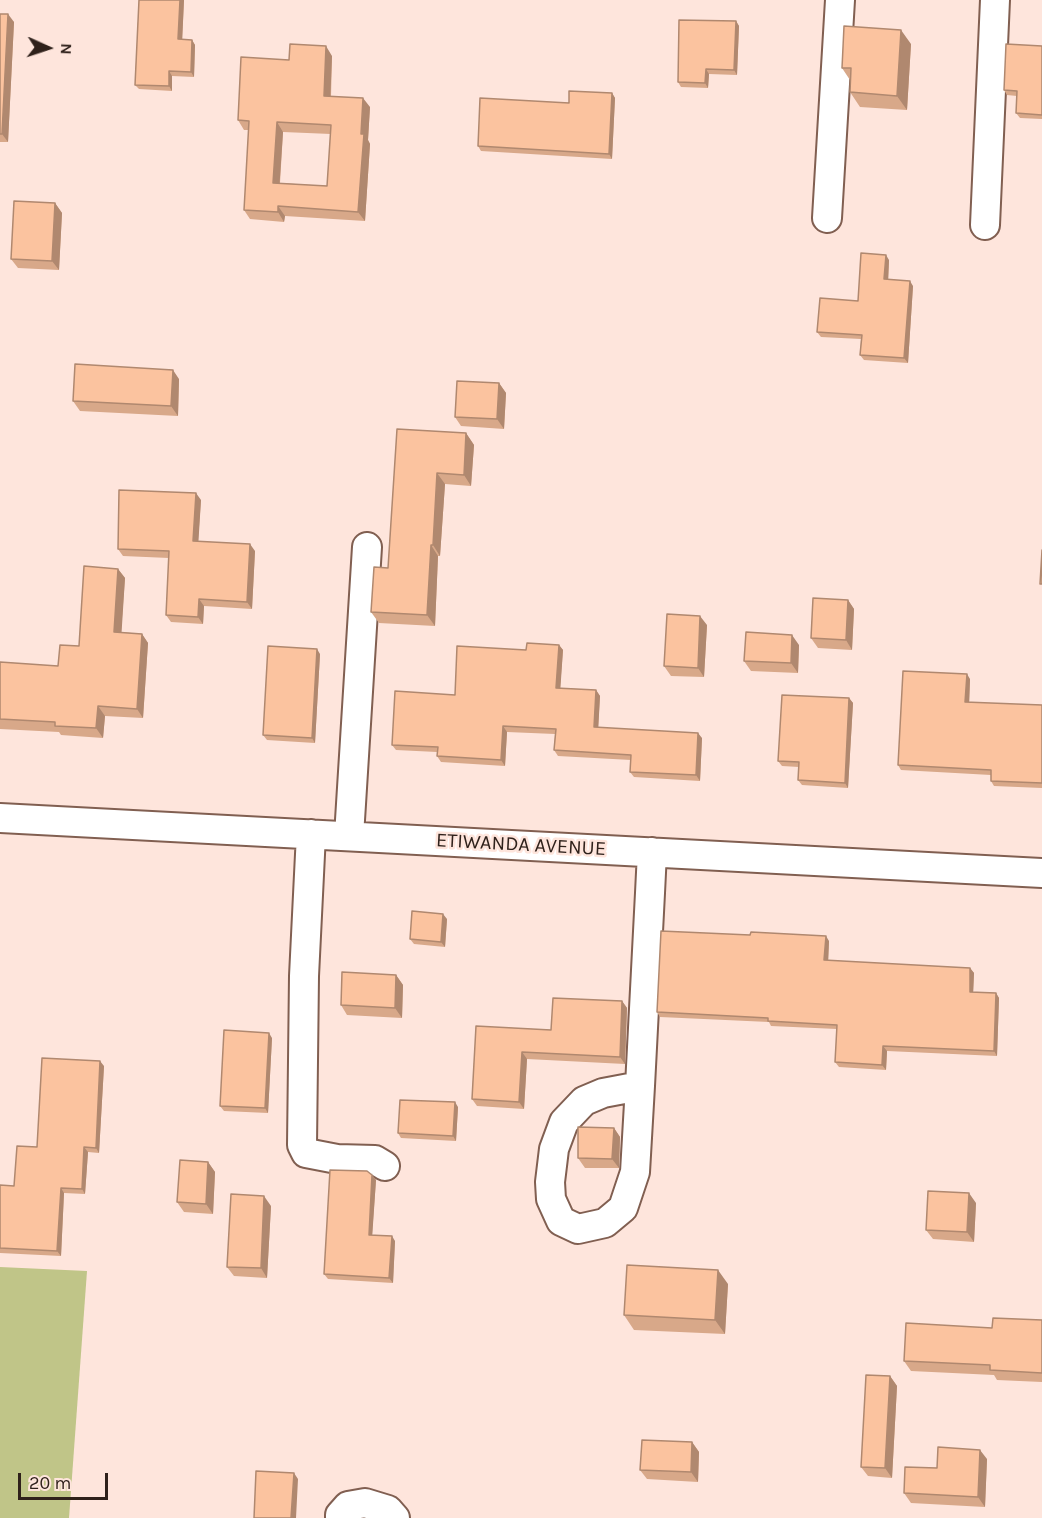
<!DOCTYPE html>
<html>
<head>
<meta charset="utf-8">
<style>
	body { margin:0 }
	#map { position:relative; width:1042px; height:1518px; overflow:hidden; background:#fee5dc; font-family:Karla,sans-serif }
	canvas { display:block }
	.north { position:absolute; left:18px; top:18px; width:60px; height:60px; -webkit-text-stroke:4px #fee5dc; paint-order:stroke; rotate:93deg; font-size:16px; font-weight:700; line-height:24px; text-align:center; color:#2f211b }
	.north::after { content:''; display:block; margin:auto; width:21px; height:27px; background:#2f211b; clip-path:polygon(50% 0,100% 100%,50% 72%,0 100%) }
	.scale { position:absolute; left:18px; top:1473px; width:90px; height:27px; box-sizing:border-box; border:3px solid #2f211b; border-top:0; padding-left:8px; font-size:18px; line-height:21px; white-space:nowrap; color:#2f211b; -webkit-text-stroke:4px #fee5dc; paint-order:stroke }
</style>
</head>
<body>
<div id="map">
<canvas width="1042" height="1518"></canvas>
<div class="north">N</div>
<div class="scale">20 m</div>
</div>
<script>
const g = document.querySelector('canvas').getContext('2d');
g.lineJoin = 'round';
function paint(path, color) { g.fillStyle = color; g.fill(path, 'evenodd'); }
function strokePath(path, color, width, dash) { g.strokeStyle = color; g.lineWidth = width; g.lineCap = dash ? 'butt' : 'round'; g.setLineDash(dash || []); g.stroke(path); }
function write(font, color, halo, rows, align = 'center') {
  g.font = font + ' Karla,sans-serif'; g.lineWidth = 5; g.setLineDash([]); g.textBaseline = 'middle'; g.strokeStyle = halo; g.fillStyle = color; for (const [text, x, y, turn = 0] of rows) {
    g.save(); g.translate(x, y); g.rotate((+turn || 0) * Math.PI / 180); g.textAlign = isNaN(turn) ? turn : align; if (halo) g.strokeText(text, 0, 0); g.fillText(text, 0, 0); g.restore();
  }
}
paint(new Path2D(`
	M0,1267L87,1271L69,1518H0Z`), '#c0c588');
const minor = new Path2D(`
	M827,218L840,0
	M985,225L995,0
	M0,818L1042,873
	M311,834L304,976L302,1145L306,1153L337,1159L375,1160L385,1166
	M349,836L367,547
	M640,1086L603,1093L584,1101L564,1122L554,1149L550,1182L551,1199L561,1221L578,1229L605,1223L623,1208L635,1172L640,1086L650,893L652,852
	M340,1518V1515L348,1506L365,1503L388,1510L395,1518`);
strokePath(minor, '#815f51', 32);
strokePath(minor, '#fff', 28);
paint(new Path2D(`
	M139,0H184L182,40H192L195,45L194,77L172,76V91L139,89L135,85Z
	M0,14L14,22L8,142H0Z
	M736,21L739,26L737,75L709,74L708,88L681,87L678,82Z
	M911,44L907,110L860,107L850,92V80L842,68Z
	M1042,46V119L1020,118L1016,113L1017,96L1007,95L1004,90Z
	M332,56L331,97L370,107L368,140L370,144L365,221L285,216L284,222L250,219L244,210L249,130H244L238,120L289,60ZM283,132L331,134L327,186L280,183Z
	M612,93L615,98L612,159L481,151L478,146L569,103Z
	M55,203L62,213L59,270L18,268L11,259Z
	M889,260L888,280L913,286L908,363L864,360L860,355L861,339L821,337L817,332L858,301Z
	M179,379L178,416L80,411L73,401Z
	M499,383L506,393L504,429L461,426L455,417Z
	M397,429L466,433L474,445L471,486L445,484L440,556H438L435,626L379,623L371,612L388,568Z
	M201,500L198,541L255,551L252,609L204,606L203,624L171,622L166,615L169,558L123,556L118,549Z
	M118,569L125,578L121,632L142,634L148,643L143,718L105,716L103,738L61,735L59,732L0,729V662L58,666L79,646Z
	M848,600L854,609L852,650L818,648L811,638Z
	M707,625L704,677L671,676L664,666Z
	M559,645L563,650L560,688L596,690L600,696L598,728L702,738L700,781L634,777L630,772L631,760L558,756L554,750L555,734L507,732L505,766L441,762L437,756V752L396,750L392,745L455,695L526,650Z
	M799,645L798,673L751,671L744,661Z
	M320,654L315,743L267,740L263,735Z
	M970,679L969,703L1042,705V788L994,786L991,781V775L901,770L898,765Z
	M849,698L853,703L848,788L802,785L798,780L799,767L782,766L778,761Z
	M447,919L445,947L414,944L410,939Z
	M829,941L828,961L970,968L974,973L973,992L996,993L999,998L997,1056L887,1051L886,1070L839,1067L835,1062L837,1029L771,1026L769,1022L660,1017L657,1012Z
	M396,975L403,985L402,1018L347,1015L341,1005Z
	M622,1001L627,1008L625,1064L527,1059L524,1109L477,1106L472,1099L476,1026L551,1030Z
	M272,1038L268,1113L224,1111L220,1106Z
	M104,1066L99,1153L88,1152L85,1194L64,1193L61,1256L0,1253V1185L14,1186L37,1147Z
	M458,1107L456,1141L401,1138L398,1133Z
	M614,1128L620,1137L619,1168H585L578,1158Z
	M208,1162L215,1172L213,1214L184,1212L177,1202Z
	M372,1175L376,1180L372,1235L395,1241L393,1283L328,1279L324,1274Z
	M976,1203L974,1242L933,1239L926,1230Z
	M271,1206L267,1278L234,1276L227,1267Z
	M728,1284L725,1334L634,1330L624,1315Z
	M1042,1320V1382L997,1380L994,1375L911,1371L904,1361L992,1328Z
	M890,1376L897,1386L892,1478L868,1476L861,1467Z
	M692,1442L699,1452L698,1482L647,1479L640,1470Z
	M987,1459L985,1507L911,1503L904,1493L937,1468Z`), '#d8a889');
paint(new Path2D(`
	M180,0H184L182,44L178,39Z
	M8,14L14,22L8,142L2,134Z
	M736,21L739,26L737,75L734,70Z
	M901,30L911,44L907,110L897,96Z
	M192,40L195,45L194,77L191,72Z
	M326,46L332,56L330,106L324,96Z
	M706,69L709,74L708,88L705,83Z
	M169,71L172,76V91L169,86Z
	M612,93L615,98L612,159L609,154Z
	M363,98L370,107L368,140L370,144L365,221L358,212Z
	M277,122L283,132L279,192L273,183Z
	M55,203L62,213L59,270L52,261Z
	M278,206L285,216L284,222L278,212Z
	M886,255L889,260L888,284L884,279Z
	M910,281L913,286L908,363L904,358Z
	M173,370L179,379L178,416L171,406Z
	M499,383L506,393L504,429L497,419Z
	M466,433L474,445L471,486L464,475Z
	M437,473L445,484L440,556L433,545Z
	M196,493L201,500L198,548L193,541Z
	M250,544L255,551L252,609L247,602Z
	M431,545L438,556L435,626L427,615Z
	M118,569L125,578L121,641L114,632Z
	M199,599L204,606L203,624L198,617Z
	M848,600L854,609L852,650L846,640Z
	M700,616L707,625L704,677L698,668Z
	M142,634L148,643L143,718L137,709Z
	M792,635L799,645L798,673L791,663Z
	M559,645L563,650L560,694L556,688Z
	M317,649L320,654L315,743L312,738Z
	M967,674L970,679L969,707L965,702Z
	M596,690L600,696L598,733L594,727Z
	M849,698L853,703L848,788L845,783Z
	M98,706L105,716L103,738L96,728Z
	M503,726L507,732L505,766L501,760Z
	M698,733L702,738L700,781L696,775Z
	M443,914L447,919L445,947L441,942Z
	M826,936L829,941L828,965L824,960Z
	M970,968L974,973L973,997L970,992Z
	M396,975L403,985L402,1018L395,1008Z
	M996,993L999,998L997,1056L994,1051Z
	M622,1001L627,1008L625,1064L620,1057Z
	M269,1033L272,1038L268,1113L265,1108Z
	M883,1046L887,1051L886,1070L882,1065Z
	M522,1052L527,1059L524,1109L519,1102Z
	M100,1061L104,1066L99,1153L96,1148Z
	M455,1102L458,1107L456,1141L453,1136Z
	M614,1128L620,1137L619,1168L612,1159Z
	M84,1147L88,1152L85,1194L82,1189Z
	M208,1162L215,1172L213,1214L206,1204Z
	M372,1175L376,1180L372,1239L369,1235Z
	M61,1188L64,1193L61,1256L57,1251Z
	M969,1193L976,1203L974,1242L967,1232Z
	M264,1196L271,1206L267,1278L261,1268Z
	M392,1236L395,1241L393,1283L389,1278Z
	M718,1270L728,1284L725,1334L715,1320Z
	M890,1376L897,1386L892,1478L885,1468Z
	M692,1442L699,1452L698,1482L691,1472Z
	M980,1450L987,1459L985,1507L978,1497Z
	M294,1473L298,1479L296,1518H291Z`), '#b0886f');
const building = new Path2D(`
	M139,0H180L178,39L192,40L191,72L169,71V86L135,85Z
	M0,14H8L2,134H0Z
	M679,20L736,21L734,70L706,69L705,83L678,82Z
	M844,26L901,30L897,96L850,92L851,68H842Z
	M290,44L326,46L324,96L363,98L361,134H364L358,212L278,206V212L244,210L249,121L238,120L241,57L289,60ZM277,122L331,125L327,186L273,183Z
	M1006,44L1042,46V115L1016,113L1017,91L1004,90Z
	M569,91L612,93L609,154L478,146L480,98L569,103Z
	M14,201L55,203L52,261L11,259Z
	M861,253L886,255L884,279L910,281L904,358L860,355L862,335L817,332L820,298L858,301Z
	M75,364L173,370L171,406L73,401Z
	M457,381L499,383L497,419L455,417Z
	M397,429L466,433L464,475L437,473L433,545H431L427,615L371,612L374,567L388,568Z
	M119,490L196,493L193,541L250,544L247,602L199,599L198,617L166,615L169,551L118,549Z
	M1042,550V584H1040Z
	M84,566L118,569L114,632L142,634L137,709L98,706L96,728L55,726V722L0,719V662L58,666L60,645L79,646Z
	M813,598L848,600L846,640L811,638Z
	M667,614L700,616L698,668L664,666Z
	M746,632L792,635L791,663L744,661Z
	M527,643L559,645L556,688L596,690L594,727L698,733L696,775L630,772L631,755L554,750L556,729L503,726L501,760L437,756L438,747L392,745L395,691L455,695L457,646L526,650Z
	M268,646L317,649L312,738L263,735Z
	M903,671L967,674L965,702L1042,705V783L991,781V770L898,765Z
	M782,695L849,698L845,783L798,780L799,762L778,761Z
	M412,911L443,914L441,942L410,939Z
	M661,931L750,935L751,932L826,936L824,960L970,968V992L996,993L994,1051L883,1046L882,1065L835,1062L837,1025L768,1021V1018L657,1012Z
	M342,972L396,975L395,1008L341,1005Z
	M553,998L622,1001L620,1057L522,1052L519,1102L472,1099L476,1026L551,1030Z
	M224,1030L269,1033L265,1108L220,1106Z
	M42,1058L100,1061L96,1148L84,1147L82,1189L61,1188L57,1251L0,1248V1185L14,1186L17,1146L37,1147Z
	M400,1100L455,1102L453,1136L398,1133Z
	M578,1127L614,1128L612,1159L578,1158Z
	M180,1160L208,1162L206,1204L177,1202Z
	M330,1170L367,1171L372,1175L369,1235L392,1236L389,1278L324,1274Z
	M928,1191L969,1193L967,1232L926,1230Z
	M231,1194L264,1196L261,1268L227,1267Z
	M627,1265L718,1270L715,1320L624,1315Z
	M993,1318L1042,1320V1373L990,1370V1365L904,1361L906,1323L992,1328Z
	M866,1375L890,1376L885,1468L861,1467Z
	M642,1440L692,1442L691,1472L640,1470Z
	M938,1447L980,1450L978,1497L904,1493L905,1467L937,1468Z
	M256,1471L294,1473L291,1518H254Z`);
paint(building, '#fbc39f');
strokePath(building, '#b0886f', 1.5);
write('20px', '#2f211b', '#fee5dc', [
	["ETIWANDA AVENUE",521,845,3]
]);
</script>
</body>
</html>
